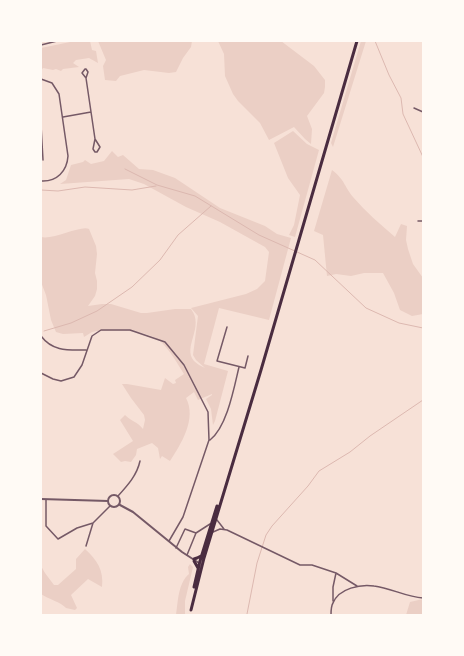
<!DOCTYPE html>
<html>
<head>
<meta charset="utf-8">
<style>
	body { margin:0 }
	#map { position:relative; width:464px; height:656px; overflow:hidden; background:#f7e1d7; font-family:Georgia,serif }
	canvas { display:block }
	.frame { position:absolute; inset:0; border:42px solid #fffaf5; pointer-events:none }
</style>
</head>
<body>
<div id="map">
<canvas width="464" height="656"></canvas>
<div class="frame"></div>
</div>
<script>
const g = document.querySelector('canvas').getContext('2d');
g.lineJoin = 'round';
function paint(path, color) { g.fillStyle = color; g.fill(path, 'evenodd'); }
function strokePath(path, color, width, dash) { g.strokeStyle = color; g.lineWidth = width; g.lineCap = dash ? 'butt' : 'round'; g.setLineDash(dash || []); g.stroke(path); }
paint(new Path2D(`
	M75,41H90L92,50L96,51L98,63L89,58L76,60L73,63L79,67L63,69L61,71L56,69L53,70L43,68L41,71V48Z
	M98,41H192L191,47L183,58L176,72L169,73L144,70L120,76L116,81L105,80L103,66L106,60Z
	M218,41H281L314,66L325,80V87L324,93L307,116L312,129L311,144L305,139L294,127L269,140L260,123L238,101L233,94L225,76L224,54Z
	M361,41H366L333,147L331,143Z
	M293,131L307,144L319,150L295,237L289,235L294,225L300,195L288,178L274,143Z
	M112,151L118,157L123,155L139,169L153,170L175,178L220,208L265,226L277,234L291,238L269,320L219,308L204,364L228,371L215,421L213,425L211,409L206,399L212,395V394L198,400L194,392L186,398C197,419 181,444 170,461L162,456L160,459L158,448L152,443L137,449L136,455L131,462L125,461L121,462L113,454L133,441L120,420L125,415C132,422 137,421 143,429L145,420L144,415L131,398L122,384H127L161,390L165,378L173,384L176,383L175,380L184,374C177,363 170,350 160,341C143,328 116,331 97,331L92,332L84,337L83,333L63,334L56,332L51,320L46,295L41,282V237C54,240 81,225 89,229L96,246L97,254L95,273L97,281V289L95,296L88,306L102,304H111L141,313H147L175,309H191C205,327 182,347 194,361C197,364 201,366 205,368L196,360L193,355L198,316L191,308L246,294L257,289L265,281L269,252L265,247L220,222L186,207L144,184L129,179L60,184L66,180L71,165L83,162L85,160L91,164L104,161Z
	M332,170C345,180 344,186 353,197C366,212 381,225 395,237L401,224L407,226L406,240L408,249L413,264L423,278V314L412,316L400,310L394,293L383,273H364L351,276L336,274L327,276L323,235L314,231Z
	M85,549C97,560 104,570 102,587L88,579L71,595L77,608L75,610L66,608C61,602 48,599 41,594V566L45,573L54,585H58L76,569V559Z
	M190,564L193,567L185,601V615H176C178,602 178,583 189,574L188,567Z
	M423,599V615H406L410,602Z`), '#ebcfc5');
strokePath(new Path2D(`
	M375,41L389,75L401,98L403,114L423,157
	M125,169L157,185L195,196L259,235L315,260L366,308L399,323L423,328
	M41,190L58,191L85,187L132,190L156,186
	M44,331L71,323L97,311L132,287L160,260L178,235L211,206
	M247,614L257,563L266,535L272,526L308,486L319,471L350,452L370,436L423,400`), '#dcb8b0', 1);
strokePath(new Path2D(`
	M41,45L57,41
	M86,78L88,72L86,69H85L82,73L86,78L95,139L100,147L97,152H95L93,149L95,139
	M41,79L52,83L59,94L68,156C67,171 57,182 41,181
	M414,108L423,112
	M63,117L91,112
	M41,125L43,160
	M418,221H423
	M227,327L217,361L245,368L248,356
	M41,336C53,352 69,350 86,350
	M41,373L53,379L61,381L74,377L82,365L92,336L101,330H130L165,342L184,365L208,412L209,440L183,517L169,541
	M210,440C227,427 234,388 239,367
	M118,496C128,485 137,475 140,461
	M46,500V526L58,539L77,528L93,523
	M217,520L224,529
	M213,532L220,529L227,530L300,565H312L336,573
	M86,546L93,523L110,506
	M176,548L185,529L196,533
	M187,555L196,533L210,524
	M333,601V587L336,573L357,586
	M331,615C331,611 331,606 333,603C339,588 361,584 374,586C391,588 406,597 423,598`), '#755966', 1.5);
strokePath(new Path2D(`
	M108 501a6 6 0 1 1 12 0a6 6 0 1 1-12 0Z
	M41,499L108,501
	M120,505L133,512L182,552L199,563`), '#755966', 2);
strokePath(new Path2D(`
	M194,559L197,558L201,556
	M194,561L198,568
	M194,587L200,561L217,506
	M191,610L204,558L261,370L357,41`), '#4a2c40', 3);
</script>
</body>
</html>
